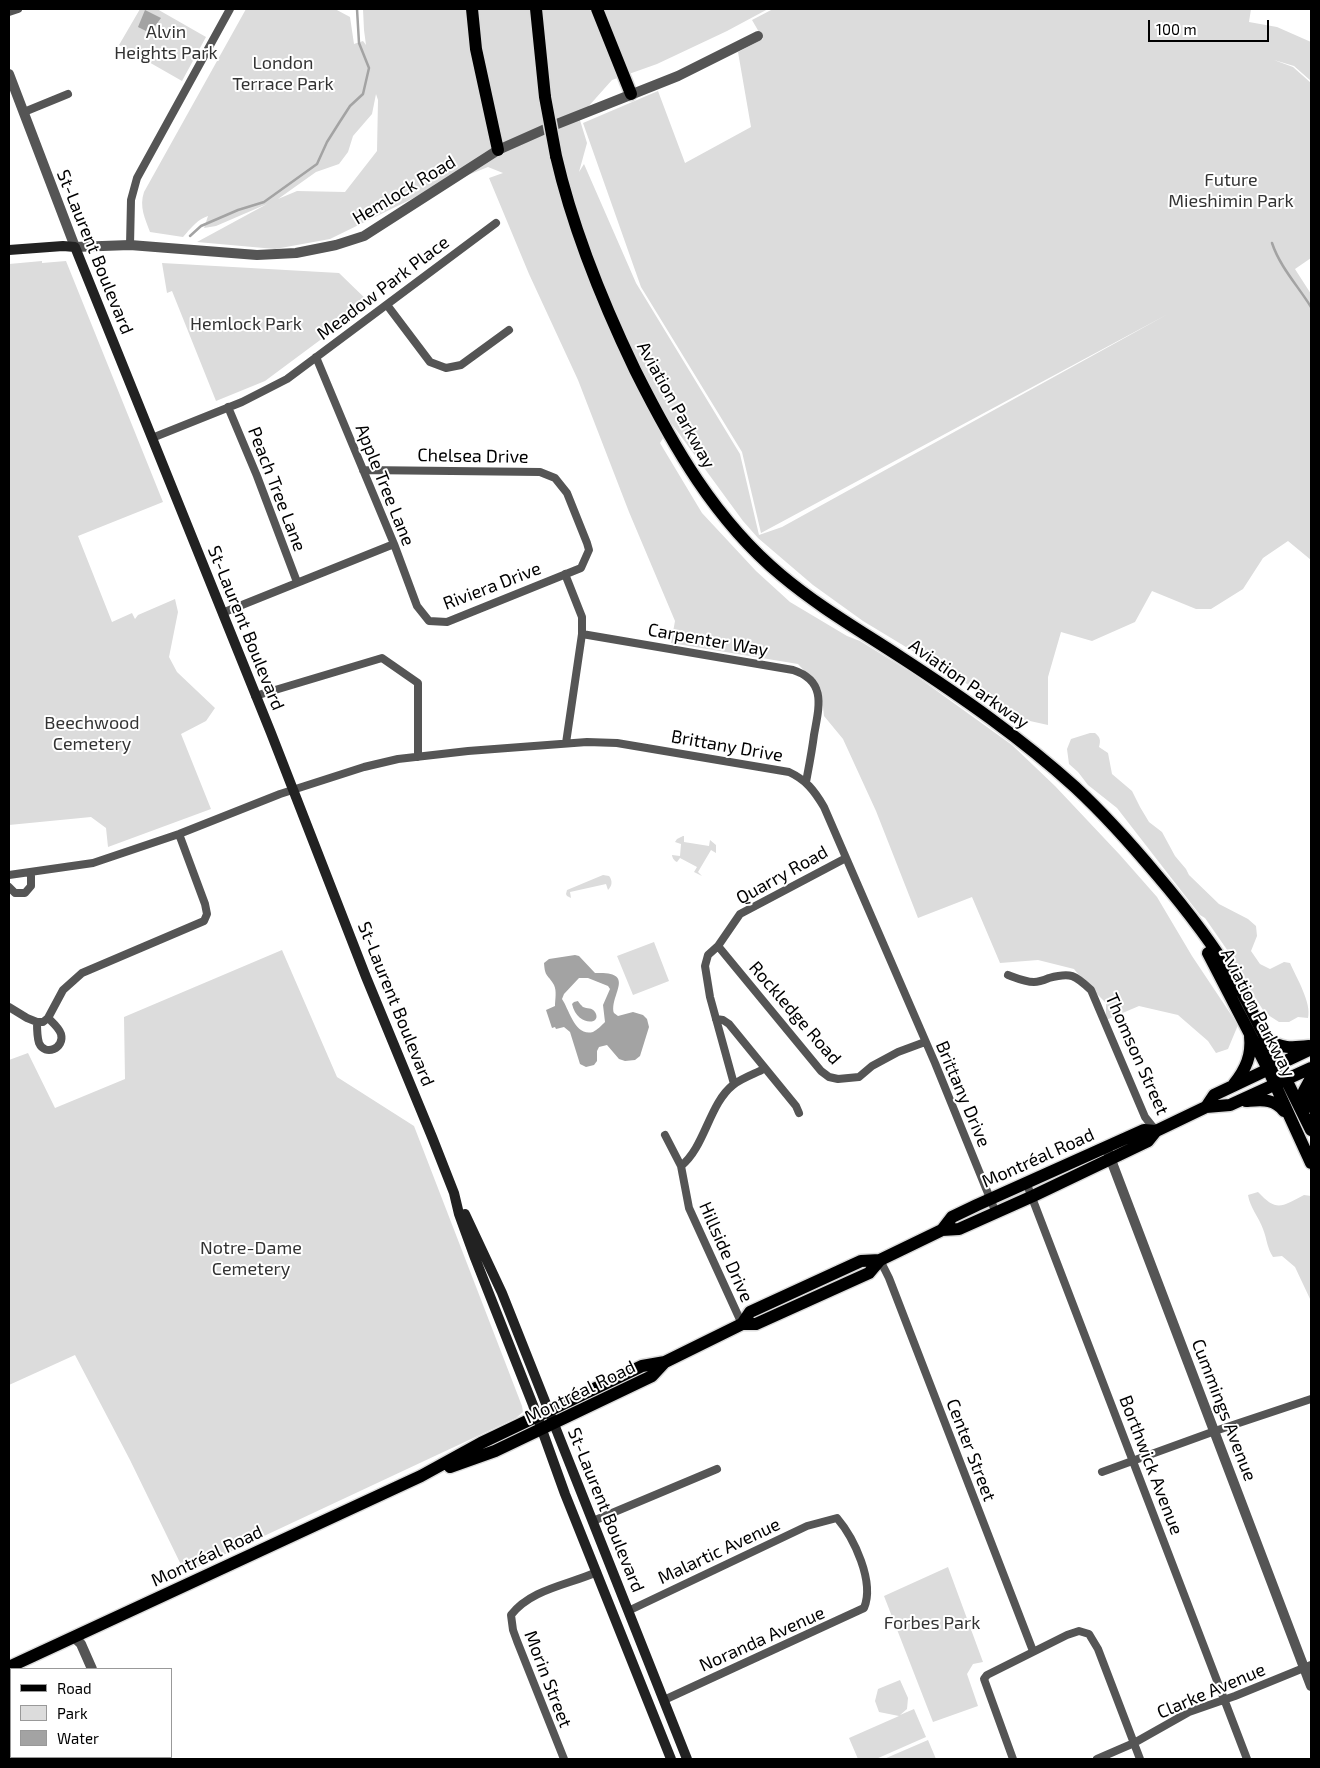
<!DOCTYPE html>
<html>
<head>
<meta charset="utf-8">
<style>
	body { margin:0 }
	#map { position:relative; width:1320px; height:1768px; overflow:hidden; background:#fff; font-family:"Exo 2",sans-serif }
	canvas { display:block }
	.frame { position:absolute; inset:0; border:10px solid #000; pointer-events:none }
	.legend { position:absolute; left:10px; top:1668px; width:162px; height:90px; box-sizing:border-box; background:#fff; border:1px solid #999; margin:0; padding:6px 9px; list-style:none; font-size:15px; color:#000 }
	.legend li { display:flex; align-items:center; gap:10px; height:25px }
	.legend b { width:25px; border:1px solid #999 }
	.scale { position:absolute; left:1148px; top:20px; width:121px; height:22px; box-sizing:border-box; border:2px solid #000; border-top:0; padding-left:6px; font-size:15px; line-height:18px; white-space:nowrap; color:#000; -webkit-text-stroke:4px #fff; paint-order:stroke }
</style>
</head>
<body>
<div id="map">
<canvas width="1320" height="1768"></canvas>
<div class="frame"></div>
<ul class="legend">
<li><b style="height:6px;background:#000"></b>Road</li>
<li><b style="height:14px;background:#dcdcdc"></b>Park</li>
<li><b style="height:14px;background:#a3a3a3"></b>Water</li>
</ul>
<div class="scale">100 m</div>
</div>
<script>
const g = document.querySelector('canvas').getContext('2d');
g.lineJoin = 'round';
function paint(path, color) { g.fillStyle = color; g.fill(path, 'evenodd'); }
function strokePath(path, color, width, dash) { g.strokeStyle = color; g.lineWidth = width; g.lineCap = dash ? 'butt' : 'round'; g.setLineDash(dash || []); g.stroke(path); }
function write(font, color, halo, rows, align = 'center') {
  g.font = font + ' "Exo 2",sans-serif'; g.lineWidth = 4; g.setLineDash([]); g.textBaseline = 'middle'; g.strokeStyle = halo; g.fillStyle = color; for (const [text, x, y, turn = 0] of rows) {
    g.save(); g.translate(x, y); g.rotate((+turn || 0) * Math.PI / 180); g.textAlign = isNaN(turn) ? turn : align; if (halo) g.strokeText(text, 0, 0); g.fillText(text, 0, 0); g.restore();
  }
}
paint(new Path2D(`
	M140,9H157L206,37L182,81L119,45Z
	M246,9H335L350,17L354,44L363,41L366,45L364,30L363,9H768L727,31L657,64L612,80L579,117L587,143L579,172L584,164L636,283L740,454L759,535L782,527L1168,314L761,533L742,452L641,287L583,123L658,91L685,163L751,127L738,52L763,39L752,20L773,9H1251L1249,22L1277,27L1311,42V81L1294,66L1274,60L1293,67L1311,83V258L1295,269L1311,294V560L1288,541L1263,558L1243,589L1211,609H1196L1152,591L1135,622L1092,641L1061,632L1048,677V725L1021,719L977,690L863,621L813,585L758,538L743,521L672,424L660,443L702,513L756,571L790,602L847,636L860,641L912,673L1012,745L1055,786L1120,855L1157,897L1192,956L1238,1025L1228,1049L1216,1053L1208,1041L1178,1015L1139,1006L1106,1020V1003L1082,979L1074,969L1038,960L1000,963L972,897L918,918L876,811L843,739L824,716L821,689L798,664L671,643L675,621L629,512L578,380L529,274L489,178L503,173L488,167L428,191L330,239L275,249L197,242L267,204L216,226L204,228L208,216C198,219 191,228 183,237L150,232C145,218 139,207 144,192ZM376,94L378,100L377,151L345,192L297,191L278,199L316,172L339,164L348,152L353,136L372,114Z
	M42,261V263L66,261L163,502L78,536L112,622L132,613L135,619L138,615L175,599L178,612L169,657L177,672L215,708L206,721L181,734L211,809L108,847L106,828L91,817L9,825V264Z
	M162,263L339,273L370,303L265,381L216,401L172,291L167,293Z
	M1090,733H1095C1100,737 1101,740 1099,747L1108,753L1112,774L1132,791L1140,807L1149,822L1162,832L1175,856L1186,869L1189,875L1219,904L1248,919L1256,926L1257,936L1251,951L1260,964L1270,969L1284,962L1290,963C1296,977 1312,1003 1308,1018L1298,1017L1289,1022H1279L1265,1013L1239,973L1230,954L1205,918L1200,915L1117,808L1088,785L1078,772L1069,764L1067,749L1071,739Z
	M683,836H684V842L709,846L710,840L716,845V853L711,850L698,872L702,876L694,872L697,867L680,858L677,862C674,861 672,857 672,855L680,856L681,844L675,842L677,839Z
	M603,875L609,876C613,881 612,886 608,890L606,884L570,892L571,898L567,896L566,894L567,890Z
	M654,942L669,981L633,995L617,956Z
	M282,950L337,1077L414,1126L522,1406L523,1412L516,1418L185,1573L130,1460L75,1355L9,1385V1060L28,1053L55,1108L125,1079L124,1017Z
	M1258,1192C1277,1212 1281,1207 1304,1195L1311,1196V1301L1295,1267L1282,1256L1273,1257C1267,1248 1267,1239 1263,1229C1259,1217 1250,1208 1248,1195Z
	M948,1567L983,1662L973,1664L967,1674L978,1706L933,1722L884,1596Z
	M900,1680L908,1698L907,1709L900,1715L914,1709L926,1737L876,1759H858L849,1738L899,1716L879,1712L875,1701L878,1689Z
	M928,1740L936,1759H884Z`), '#dcdcdc');
paint(new Path2D(`
	M145,10L161,18L150,33L138,27Z
	M575,955L579,956L595,973C638,971 609,995 614,1013L618,1016L633,1012L643,1015L647,1019L649,1027L640,1056L635,1060L625,1061L619,1059L607,1045L599,1047L597,1051V1061L594,1065L586,1067L580,1064L570,1032L564,1027L556,1029L555,1027L552,1028L546,1010L555,1006C555,1000 557,991 554,985C548,974 545,978 544,963L549,959ZM579,978H588L608,986L610,989L603,1005L605,1022C602,1025 597,1030 593,1032C575,1037 569,1009 562,999L564,994Z
	M578,1001C578,1002 583,1007 583,1007C587,1009 592,1007 595,1012C603,1025 577,1027 572,1004L574,1002Z`), '#a3a3a3');
strokePath(new Path2D(`
	M190,236L201,226L238,210L264,202L317,164L327,142L339,123L350,106L363,94L369,68L359,43L357,9
	M1272,243C1280,267 1298,286 1311,307`), '#a3a3a3', 2.5);
const primary = new Path2D(`
	M472,9L476,49L498,150
	M536,9L545,97
	M597,9L631,94
	M556,156C573,230 602,301 635,370C673,446 715,520 781,575C819,607 861,631 902,658C962,697 1021,738 1075,787C1104,814 1131,844 1157,875C1186,909 1213,944 1236,982C1246,999 1254,1016 1263,1033C1279,1065 1295,1097 1311,1130
	M1208,953L1268,1069L1311,1163
	M1267,1038C1280,1049 1292,1048 1309,1046
	M1234,1084C1246,1069 1252,1055 1250,1036
	M1246,1101C1262,1100 1274,1098 1284,1111
	M1206,1107L1214,1095L1311,1049
	M1305,1109L1304,1091L1311,1078
	M942,1230L959,1229L1033,1196L1148,1141L1156,1131L1206,1107L1230,1105L1311,1068
	M742,1324L750,1312L861,1261L880,1260L942,1230L952,1217L977,1205L1144,1130L1156,1131
	M450,1467L495,1451L652,1376L665,1362L742,1324H756L869,1273L880,1260
	M9,1667L421,1476L481,1443L642,1366L665,1362`);
strokePath(primary, '#dbdbdb', 15);
strokePath(new Path2D(`
	M9,12L18,9
	M24,112L68,94
	M130,245L131,200L137,178L230,9
	M387,305L430,362L446,368L461,365L509,330
	M316,357L394,544L417,606L429,621L447,622L581,568L589,550L587,543L567,493L555,478L540,472L363,470
	M228,407L257,476L297,582
	M152,438L242,402L287,379L496,223
	M565,574L582,617V634L566,743
	M222,613L394,544
	M582,634L793,670C827,681 819,707 814,735C812,751 809,766 806,782
	M255,696L382,658L418,683V757
	M9,875L93,863L179,834L280,794L364,767L398,759L468,751L587,742L617,743L789,772C806,780 814,790 824,807L935,1063L996,1213
	M9,887L15,893H25L31,886V873
	M718,946L821,1071L829,1077L838,1079L859,1077L872,1066L898,1052L925,1042
	M1008,975C1016,978 1025,982 1034,982C1039,982 1044,980 1049,978C1071,972 1075,975 1091,990L1145,1117L1156,1131
	M9,1007L27,1018L37,1022H43L48,1018L63,990L82,973L204,921L207,914L205,904L179,834
	M716,1019L723,1020L729,1024L796,1106L799,1113
	M37,1022C37,1029 37,1037 39,1043C45,1057 65,1048 61,1034C59,1028 53,1023 48,1018
	M734,1084L710,997L705,966L708,955L718,946L740,914L846,858
	M665,1135L681,1166L689,1208L742,1324
	M681,1166C705,1147 709,1104 733,1085C742,1078 754,1074 764,1069
	M1026,1182L1247,1759
	M880,1260L889,1278L1033,1651
	M1102,1472L1215,1431L1311,1399
	M593,1521L717,1469
	M628,1611L807,1526L837,1518C854,1538 875,1582 864,1608L664,1700
	M564,1759L517,1641L513,1630L511,1615C531,1589 568,1585 597,1572
	M1013,1759L984,1679L987,1675L1067,1635L1079,1631L1089,1634L1098,1649L1140,1759
	M1097,1759L1134,1743L1189,1712L1235,1696L1311,1665`), '#555', 8);
strokePath(new Path2D(`
	M9,74L75,247L130,245L257,255L296,253L336,245L364,236L498,150L552,126L678,76L758,36
	M1108,1152L1311,1686
	M74,1637L81,1644L92,1669
	M133,1757L134,1759`), '#555', 10);
strokePath(new Path2D(`
	M9,250L63,246L75,247L271,733L366,977L432,1137L454,1193L459,1214L475,1258L533,1405L565,1494L671,1759
	M465,1214L502,1293L687,1759`), '#222', 10);
strokePath(primary, '#000', 12);
const primaryBridge = new Path2D(`
	M545,97L556,156`);
strokePath(primaryBridge, '#dbdbdb', 15, []);
strokePath(primaryBridge, '#000', 12);
write('18px', '#333', '#fff', [
	["Alvin",166,32],
	["Heights Park",166,53],
	["London",283,63],
	["Terrace Park",283,84],
	["Future",1231,180],
	["Mieshimin Park",1231,201],
	["Hemlock Park",246,324],
	["Beechwood",92,723],
	["Cemetery",92,744],
	["Notre-Dame",251,1248],
	["Cemetery",251,1269],
	["Forbes Park",932,1623]
]);
write('18px', '#000', '#fff', [
	["Hemlock Road",404,190,-31],
	["St-Laurent Boulevard",95,252,68],
	["Meadow Park Place",383,288,-37],
	["Aviation Parkway",676,405,61],
	["Chelsea Drive",473,456,1],
	["Apple Tree Lane",385,485,68],
	["Peach Tree Lane",277,489,69],
	["Riviera Drive",492,586,-21],
	["St-Laurent Boulevard",246,628,68],
	["Carpenter Way",708,640,10],
	["Aviation Parkway",969,684,35],
	["Brittany Drive",727,746,10],
	["Quarry Road",782,875,-29],
	["St-Laurent Boulevard",396,1004,68],
	["Rockledge Road",795,1013,49],
	["Aviation Parkway",1258,1013,63],
	["Thomson Street",1137,1054,66],
	["Brittany Drive",963,1094,67],
	["Montréal Road",1038,1158,-24],
	["Hillside Drive",726,1252,66],
	["Montréal Road",580,1392,-26],
	["Cummings Avenue",1224,1410,69],
	["Center Street",971,1450,69],
	["Borthwick Avenue",1151,1465,69],
	["St-Laurent Boulevard",606,1510,68],
	["Malartic Avenue",719,1551,-25],
	["Montréal Road",207,1556,-25],
	["Noranda Avenue",762,1639,-24],
	["Morin Street",548,1679,69],
	["Clarke Avenue",1211,1691,-23]
]);
</script>
</body>
</html>
